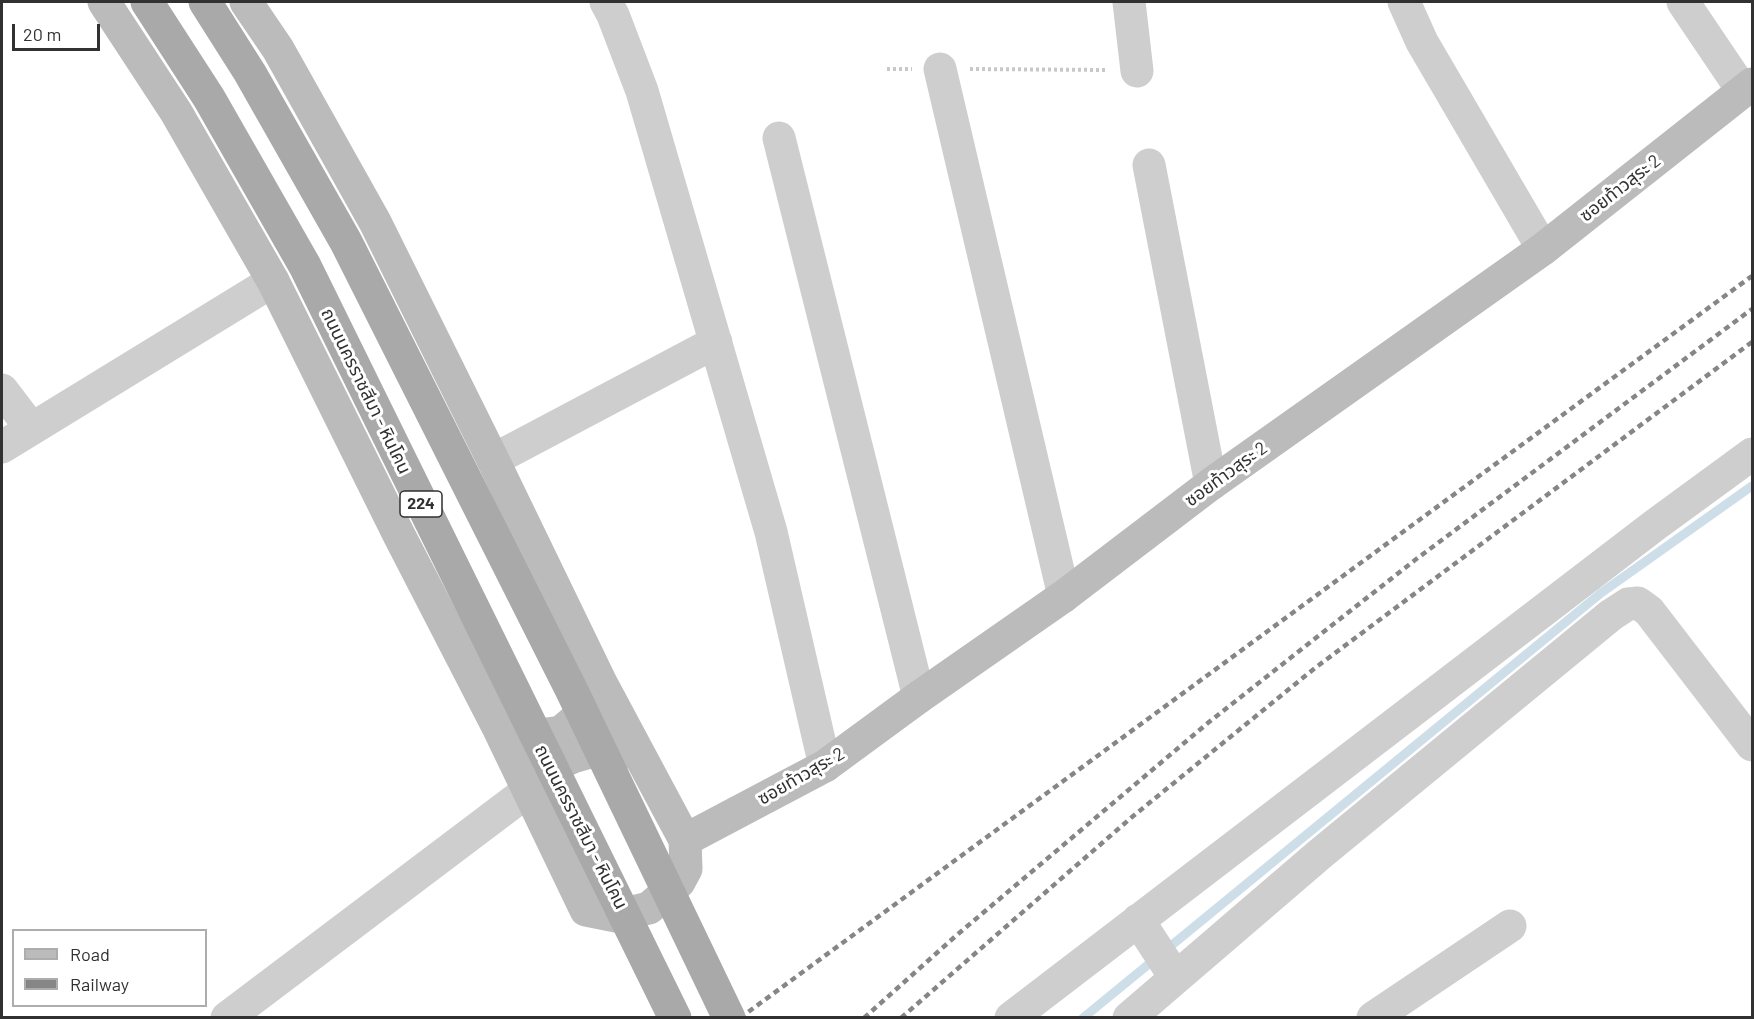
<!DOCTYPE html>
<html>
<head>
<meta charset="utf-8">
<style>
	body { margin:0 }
	#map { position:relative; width:1754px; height:1019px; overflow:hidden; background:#fff; font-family:Barlow,sans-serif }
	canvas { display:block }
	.frame { position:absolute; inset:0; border:3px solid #313131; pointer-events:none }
	.legend { position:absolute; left:12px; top:929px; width:195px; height:78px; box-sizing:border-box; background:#fff; border:2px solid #adadad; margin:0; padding:8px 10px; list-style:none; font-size:18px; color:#313131 }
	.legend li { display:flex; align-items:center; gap:12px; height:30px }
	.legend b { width:30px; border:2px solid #adadad }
	.scale { position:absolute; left:12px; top:24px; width:88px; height:27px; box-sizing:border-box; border:3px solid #313131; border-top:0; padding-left:8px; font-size:18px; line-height:21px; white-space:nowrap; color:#313131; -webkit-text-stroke:4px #fff; paint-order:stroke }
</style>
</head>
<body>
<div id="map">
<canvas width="1754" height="1019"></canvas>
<div class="frame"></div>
<ul class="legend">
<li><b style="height:8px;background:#bbb"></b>Road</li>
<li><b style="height:8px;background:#868686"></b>Railway</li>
</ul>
<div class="scale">20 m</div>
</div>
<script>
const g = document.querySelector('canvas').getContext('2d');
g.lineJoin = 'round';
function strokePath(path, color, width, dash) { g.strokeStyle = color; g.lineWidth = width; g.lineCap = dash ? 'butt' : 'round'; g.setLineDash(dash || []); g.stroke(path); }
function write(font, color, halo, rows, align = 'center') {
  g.font = font + ' Barlow,"Noto Sans Thai",sans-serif'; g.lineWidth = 6; g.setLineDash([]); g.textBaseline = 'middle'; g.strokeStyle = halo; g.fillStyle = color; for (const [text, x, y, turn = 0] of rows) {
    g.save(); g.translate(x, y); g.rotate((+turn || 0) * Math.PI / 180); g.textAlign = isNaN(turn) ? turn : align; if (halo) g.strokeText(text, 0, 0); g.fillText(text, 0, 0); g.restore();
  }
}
strokePath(new Path2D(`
	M1083,1018L1601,593L1752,486`), '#cddee8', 9);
strokePath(new Path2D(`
	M887,69H912
	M970,69L1107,70`), '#c8c8c8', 4, [3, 3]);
strokePath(new Path2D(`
	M606,2L613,15L642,91L771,532L825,766
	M1129,2L1137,71
	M1404,2L1422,42L1543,249
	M1683,2L1743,91
	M940,69L1064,596
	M779,138L919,697
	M1149,165L1211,484
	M2,390L31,428
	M2,447L273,281
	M493,460L716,342
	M1138,920L1175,977
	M227,1018L529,790
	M1011,1018L1655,525L1752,454
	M1129,1018L1320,854L1611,615L1628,604L1638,603L1649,611L1752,745
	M1373,1018L1510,926`), '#cecece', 33);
strokePath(new Path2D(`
	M104,2L176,112L273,281L399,535L499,729L586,910L616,916L649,908L679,882L686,869L685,840L600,681L493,460L375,222L278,49L246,2
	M510,732L525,737L561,732L588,709L596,691
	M532,787L553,766L573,757L607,747L627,752
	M685,840L825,766L919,697L1064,596L1211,484L1543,249L1752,84`), '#bbb', 33);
strokePath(new Path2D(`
	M740,1018L1752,276
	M864,1018L958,934L1209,722L1415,560L1752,309
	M901,1018L1132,817L1315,668L1752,342`), '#868686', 4.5, [6, 4.5]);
strokePath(new Path2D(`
	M147,2L209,98L305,266L675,1018
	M205,2L250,73L346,242L571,689L729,1018`), '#a9a9a9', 33);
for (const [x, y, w] of [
	[421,504,42]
]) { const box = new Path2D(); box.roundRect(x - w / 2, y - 13, w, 26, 4.5); g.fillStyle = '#fff'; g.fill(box); strokePath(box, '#313131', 1.5); }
write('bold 16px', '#313131', null, [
	["224",421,504]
]);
write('18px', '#313131', '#fff', [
	["ซอยท้าวสุระ 2",1620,188,-38],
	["ถนนนครราชสีมา - หินโคน",366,391,64],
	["ซอยท้าวสุระ 2",1226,474,-36],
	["ซอยท้าวสุระ 2",801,776,-30],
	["ถนนนครราชสีมา - หินโคน",581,827,63]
]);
</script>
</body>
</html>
